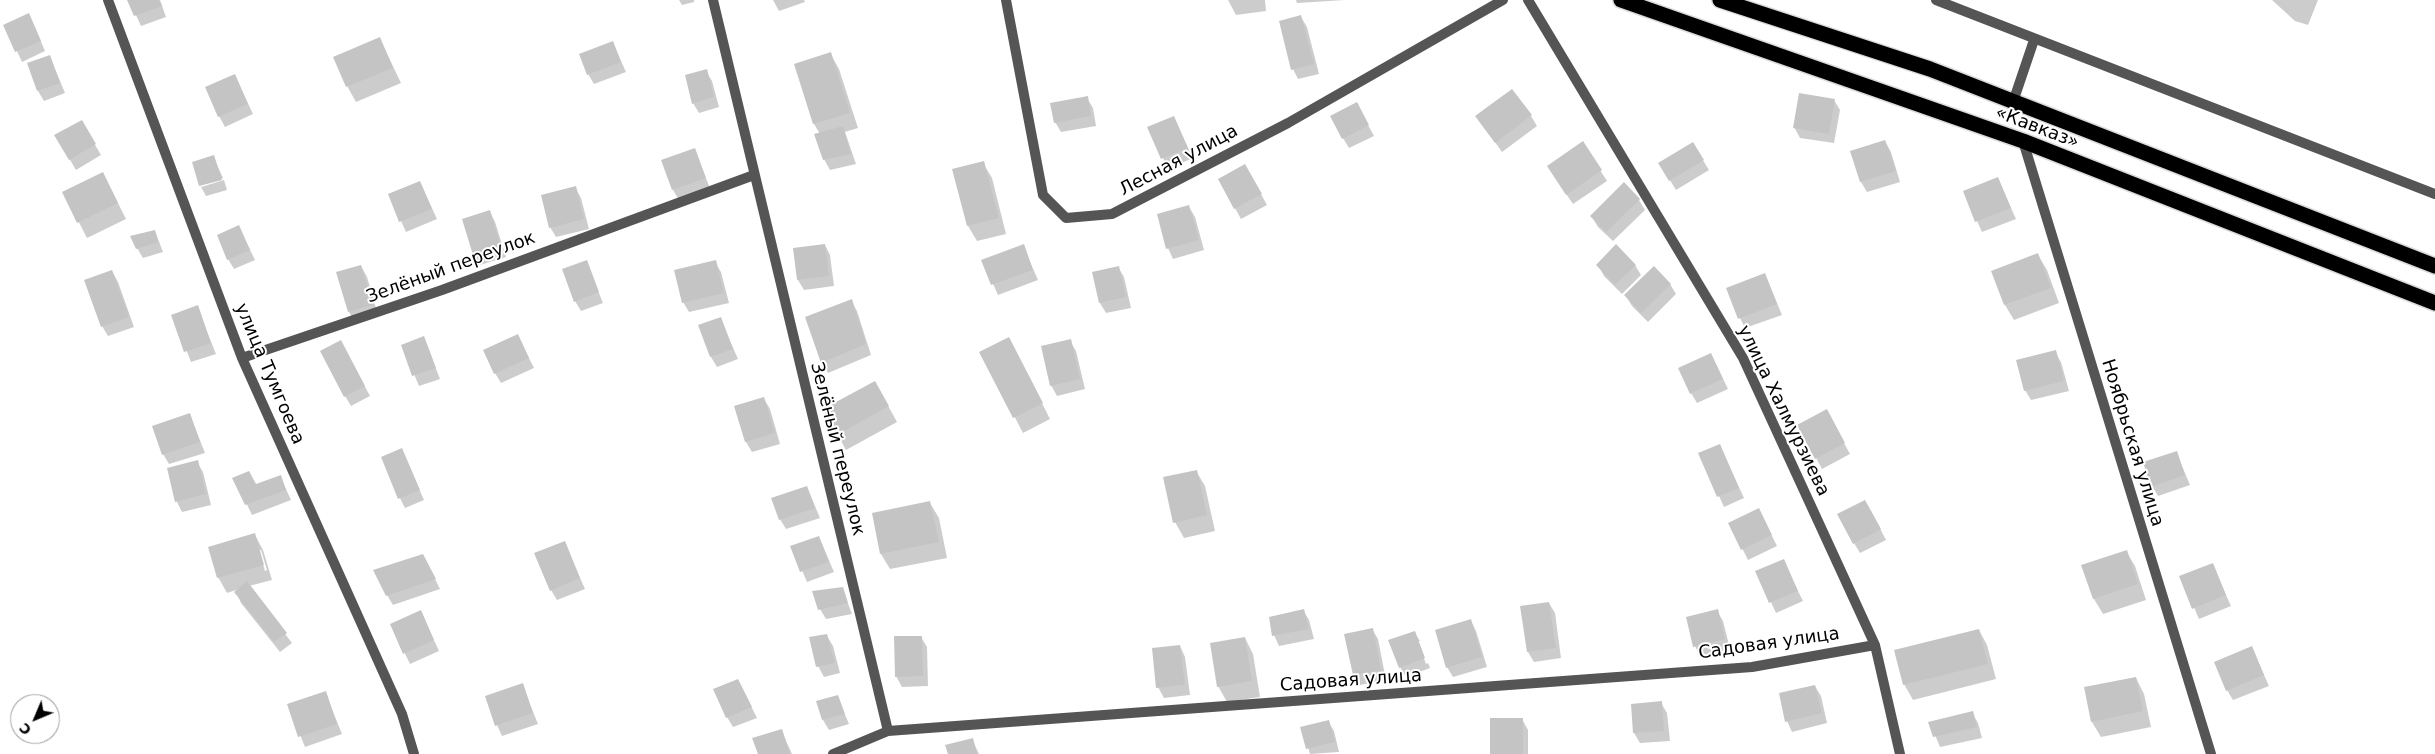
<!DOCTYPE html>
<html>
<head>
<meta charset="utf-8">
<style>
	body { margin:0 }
	#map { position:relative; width:2435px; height:754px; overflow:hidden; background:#fff; font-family:"DejaVu Sans",sans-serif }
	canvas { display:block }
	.north { position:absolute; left:10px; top:694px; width:50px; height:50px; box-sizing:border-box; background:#fff; border:1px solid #999; border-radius:50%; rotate:225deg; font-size:14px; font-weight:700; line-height:20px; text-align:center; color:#000 }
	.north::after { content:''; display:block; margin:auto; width:18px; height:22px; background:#000; clip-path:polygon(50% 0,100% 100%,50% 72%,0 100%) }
</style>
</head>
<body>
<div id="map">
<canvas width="2435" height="754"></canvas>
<div class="north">С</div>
</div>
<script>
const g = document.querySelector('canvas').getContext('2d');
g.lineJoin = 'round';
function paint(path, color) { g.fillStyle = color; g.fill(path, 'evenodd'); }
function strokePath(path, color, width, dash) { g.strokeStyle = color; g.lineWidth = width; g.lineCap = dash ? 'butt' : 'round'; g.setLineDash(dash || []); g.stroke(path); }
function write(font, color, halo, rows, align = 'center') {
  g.font = font + ' "DejaVu Sans",sans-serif'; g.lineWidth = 4; g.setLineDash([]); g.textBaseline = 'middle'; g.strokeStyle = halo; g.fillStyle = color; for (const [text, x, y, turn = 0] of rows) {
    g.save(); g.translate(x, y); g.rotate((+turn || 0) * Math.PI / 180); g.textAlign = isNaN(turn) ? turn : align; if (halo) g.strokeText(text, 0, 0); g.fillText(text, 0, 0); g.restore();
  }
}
paint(new Path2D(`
	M129,0H160L166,17L141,26Z
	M679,0H694V2L682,5Z
	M773,0H804L805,2L779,11Z
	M1228,0H1265L1266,11L1236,15Z
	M1296,0H1345L1297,3Z
	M2272,0H2318L2308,25L2295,21Z
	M1301,17L1307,27L1319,74L1298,79L1293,69Z
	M5,25H34L45,51L22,62Z
	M380,39L401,83L356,102L347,86Z
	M613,43L626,72L594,84L588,74Z
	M830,53L839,69L858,128L845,132L856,164L830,170L824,159L820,134L814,124L795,64Z
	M50,57L65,93L44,101L38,91Z
	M706,71L712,81L719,107L699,113L693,103Z
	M235,76L253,114L225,127L219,116Z
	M1087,98L1093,108L1096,126L1061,132L1055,122Z
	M1834,100L1840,110L1834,143L1800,138L1794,127Z
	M1362,114L1374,136L1349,148L1343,138Z
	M1531,116L1537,126L1502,152L1477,117Z
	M1173,117L1193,158L1168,169L1149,127Z
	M81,121L101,155L76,170L56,136Z
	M1885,141L1891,152L1900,182L1867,192L1861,182L1852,152Z
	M1583,143L1607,181L1573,204L1554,176Z
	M1693,144L1709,170L1676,190L1660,164Z
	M694,150L710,188L679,200L673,190Z
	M213,156L223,178L201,185V187L193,163Z
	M983,163L992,178L1006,234L977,241L968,226L953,170Z
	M1245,165L1267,205L1241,219L1219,179Z
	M1998,179L2016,219L1982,232L1964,192Z
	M224,180L227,190L206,196L201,187Z
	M420,182L437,219L406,232L389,194Z
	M1624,184L1639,200L1645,210L1613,241L1598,227L1592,217Z
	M575,187L581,198L589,229L556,237L550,227Z
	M111,189L126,219L87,238L64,193Z
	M1189,207L1195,217L1204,250L1173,259L1168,248Z
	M490,212L495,222L506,257L480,265L474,255Z
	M239,227L255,260L234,269L228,259Z
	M155,231L163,252L143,258L137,248Z
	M825,245L830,255L834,286L804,290L798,280Z
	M1023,246L1038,280L998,295L983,261Z
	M2038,255L2047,270L2059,303L2014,320L2005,305L1993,272Z
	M586,261L603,303L581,311L575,301Z
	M715,262L721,272L729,303L689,312L683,302Z
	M1598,265H1635L1641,275L1622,294L1604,276Z
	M361,266L367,277L378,315L355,322L349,312Z
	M1118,267L1124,277L1131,308L1106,313L1100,303L1093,273Z
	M112,271L118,282L134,327L108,336L102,326Z
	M1765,274L1782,315L1745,328L1740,318Z
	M1670,284L1676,294L1648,322L1632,306L1626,296Z
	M851,301L857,311L871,355L828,373L823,363L807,318Z
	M197,307L216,354L191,362L173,316Z
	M720,318L738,359L717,367L711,357Z
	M424,338L440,379L419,386L402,345Z
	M1070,341L1076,351L1085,389L1057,396L1051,385Z
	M523,346L534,368L501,383L495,373Z
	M346,351L370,396L351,406L345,396Z
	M981,352L1017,354L1050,419L1023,433Z
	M2055,352L2061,362L2069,391L2031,400L2025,390Z
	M1716,364L1728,389L1697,403L1691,393Z
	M875,382L897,422L846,450L824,410Z
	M764,399L770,409L780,444L752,452L746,442L736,407Z
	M190,415L205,453L169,464L163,454Z
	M1832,421L1850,454L1822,469L1799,426Z
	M1720,446L1744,498L1724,507L1700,454Z
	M402,450L424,500L405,508L400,498Z
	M2176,452L2190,485L2158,496L2152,486Z
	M197,462L203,472L211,505L182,512L177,502L168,469Z
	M1196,471L1205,486L1215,531L1184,538L1175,522Z
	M280,476L291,500L252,515L234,478L256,486Z
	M807,487L820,518L786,529L780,519Z
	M930,503L939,518L947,558L890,569L881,554L873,514Z
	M1871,511L1886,540L1860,553L1854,543Z
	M1764,520L1777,546L1748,560L1730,524Z
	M255,535L263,550L272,580L249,586L292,643L280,652L241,603L236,592L239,589L227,593L218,577ZM259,550H261L267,570L265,571Z
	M819,537L834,572L807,582L792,547Z
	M564,542L585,589L557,600L551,590Z
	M2126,551L2135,566L2146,600L2103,614L2094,599L2083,566Z
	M1783,561L1803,601L1776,613L1757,572Z
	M2212,564L2231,606L2199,619L2181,577Z
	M428,565L440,589L393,605L387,595Z
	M842,588L852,614L826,619L820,609Z
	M1549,603L1555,613L1561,658L1534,662L1528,652L1521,607Z
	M1303,610L1309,620L1314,639L1279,646L1274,635Z
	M1717,611L1723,621L1730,649L1700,656L1695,646Z
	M421,612L439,651L410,664L391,625Z
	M1471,621L1476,631L1487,667L1453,677L1447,667Z
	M1372,629L1378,639L1386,680L1360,685L1354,675L1345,635Z
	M1979,630L1987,645L1996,679L1913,700L1904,684Z
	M1414,632L1420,641H1418L1426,664L1428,663L1430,668L1406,677L1400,667Z
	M827,636L833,646L840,673L824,677L818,666Z
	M921,637L927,647L928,686L902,687L896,676Z
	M1245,638L1253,654L1260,697L1227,702L1218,686Z
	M1180,646L1185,657L1190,695L1164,698L1158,687Z
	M2252,648L2269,686L2233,700L2227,690Z
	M2136,678L2144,694L2151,727L2101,737L2092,722Z
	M522,685L538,724L502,736L497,725Z
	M1815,686L1821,696L1827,723L1792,732L1787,721Z
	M743,690L757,718L733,727L727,717Z
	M325,692L342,734L305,747L288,705Z
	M837,696L849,724L829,730L823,720Z
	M1661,703L1667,713L1670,741L1640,743L1634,733L1632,705Z
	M1972,713L1978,723L1982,738L1940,747L1930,723Z
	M1522,719L1528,730V754H1491Z
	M1328,721L1334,731L1339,752L1310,754L1302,728Z
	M781,730L792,754H759Z
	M972,739L979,754H949Z`), '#0003');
paint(new Path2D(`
	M127,0H159L162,6L134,16Z
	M29,13L41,41L15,52L3,25Z
	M1301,15L1314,64L1291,70L1279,21Z
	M380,37L393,68L346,87L333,57Z
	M613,41L621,62L587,75L579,54Z
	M831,52L850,113L813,124L794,64Z
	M50,55L60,83L37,91L27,63Z
	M707,69L714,97L692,104L685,75Z
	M235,74L248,104L218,117L205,87Z
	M1512,89L1532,115L1495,143L1475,116Z
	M1799,93L1835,99L1829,134L1793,128Z
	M1088,96L1091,116L1054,123L1050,103Z
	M1357,102L1369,125L1342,139L1330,116Z
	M1174,116L1188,148L1161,159L1147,127Z
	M82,120L96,144L69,160L54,135Z
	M843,126L851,154L823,160L814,134Z
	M1885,140L1896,171L1860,182L1850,151Z
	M1583,141L1602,170L1566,195L1547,166Z
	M1693,142L1704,160L1669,181L1658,163Z
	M695,148L706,178L672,190L661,160Z
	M214,155L222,180L199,186L192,162Z
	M984,161L999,218L967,226L952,169Z
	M1245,164L1262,194L1234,209L1218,179Z
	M103,172L118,203L77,223L62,192Z
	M1998,177L2011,208L1975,222L1963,191Z
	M420,181L432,209L399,222L388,194Z
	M1624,182L1640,199L1606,232L1590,216Z
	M576,186L584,219L549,228L541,195Z
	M1189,205L1199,240L1166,249L1157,214Z
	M490,210L501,247L473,255L462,219Z
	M239,225L250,250L227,260L217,235Z
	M155,230L158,242L136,249L130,236Z
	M825,244L829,276L797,280L793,248Z
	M1024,244L1033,270L991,285L981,260Z
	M1616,244L1636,265L1615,285L1596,265Z
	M2038,253L2051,288L2004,305L1991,271Z
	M587,260L599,292L574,302L562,269Z
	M716,260L724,293L682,303L674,270Z
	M361,265L373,305L348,312L336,272Z
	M1119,266L1126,297L1099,303L1092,272Z
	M1654,266L1671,284L1641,313L1624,295Z
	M112,270L129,317L101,327L84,280Z
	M1765,273L1777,304L1738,319L1726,288Z
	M852,299L866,344L821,363L805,317Z
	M198,305L211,343L184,352L171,315Z
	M721,317L733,349L710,357L698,325Z
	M518,334L529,358L494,374L483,350Z
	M424,336L436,368L412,376L401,345Z
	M1009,337L1043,403L1013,418L979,352Z
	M1071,339L1080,379L1050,386L1041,346Z
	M341,340L365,386L344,397L320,351Z
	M2056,350L2064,381L2024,391L2016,360Z
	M1711,353L1723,379L1690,394L1678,368Z
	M875,381L889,406L837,435L823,409Z
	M764,397L775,433L745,442L734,406Z
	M1827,409L1845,443L1815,459L1797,425Z
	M190,413L200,442L162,455L152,426Z
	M1720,444L1739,488L1717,497L1698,453Z
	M402,448L420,490L398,499L381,457Z
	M2177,451L2185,475L2151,487L2143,462Z
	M198,460L206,494L175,502L167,468Z
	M1197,470L1207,515L1173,523L1163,477Z
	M249,471L256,484L281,475L286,490L245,505L232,478Z
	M807,486L815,508L779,520L771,498Z
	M1865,500L1881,529L1853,544L1837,514Z
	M930,501L939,542L880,554L872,513Z
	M1759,508L1772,535L1741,550L1728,523Z
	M255,533L264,565L217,578L208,547Z
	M819,536L829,562L800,572L790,546Z
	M565,541L580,578L550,591L534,553Z
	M2127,550L2138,584L2093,599L2081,565Z
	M423,554L436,579L386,596L373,570Z
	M1784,559L1798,591L1769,603L1755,571Z
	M2213,563L2226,595L2192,609L2179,576Z
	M247,581L287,633L274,642L234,592Z
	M843,587L848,603L818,610L812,591Z
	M1549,602L1556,648L1527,652L1520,606Z
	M1304,609L1309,629L1272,636L1269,617Z
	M1718,609L1725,639L1693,647L1686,617Z
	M421,610L434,640L403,654L390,624Z
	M1471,619L1482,657L1446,668L1435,630Z
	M1373,628L1381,670L1353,675L1344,634Z
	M1979,629L1988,664L1903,685L1894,650Z
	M1415,631L1425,658L1399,668L1388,640Z
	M827,634L835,663L816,667L809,637Z
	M894,636H922L923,676L895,677Z
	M1245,637L1252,681L1217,687L1210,643Z
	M1180,645L1185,685L1156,688L1152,648Z
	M2252,646L2264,675L2226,691L2214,662Z
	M2136,677L2143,711L2091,722L2084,687Z
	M738,679L752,707L726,718L713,689Z
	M523,683L533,713L495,726L485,696Z
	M1815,685L1822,713L1785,722L1779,693Z
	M326,691L337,724L298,737L287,704Z
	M838,695L845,714L822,720L816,701Z
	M1662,701L1664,731L1633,733L1631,704Z
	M1973,711L1977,727L1933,737L1928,722Z
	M1490,718H1523V754H1490Z
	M1329,720L1335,742L1306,749L1300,727Z
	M782,729L790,754H758L752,738Z
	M973,738L977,754H948L945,745Z`), '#c4c4c4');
const highway = new Path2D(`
	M1621,0L2023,141L2435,303
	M1720,0L1930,69L2435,266`);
strokePath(highway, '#dbdbdb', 18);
strokePath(new Path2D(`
	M108,0L242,358L402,714L414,754
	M713,0L888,731
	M1006,0L1043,195L1066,218L1112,214L1288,123L1503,0
	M1528,0L1743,358L1875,645L1900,754
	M1936,0L2435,194
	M2013,102L2034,40
	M2023,141L2211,754
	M242,358L442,290L754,175
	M833,754L888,731L1752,667L1875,645`), '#555', 10);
strokePath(highway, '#000', 15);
write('18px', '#000', '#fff', [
	["«Кавказ»",2037,128,21],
	["Лесная улица",1179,161,-28],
	["Зелёный переулок",451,268,-20],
	["улица Тумгоева",269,374,67],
	["улица Халмурзиева",1783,411,64],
	["Ноябрьская улица",2132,443,73],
	["Зелёный переулок",837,449,76],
	["Садовая улица",1769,644,-8],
	["Садовая улица",1351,681,-4]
]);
</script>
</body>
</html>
